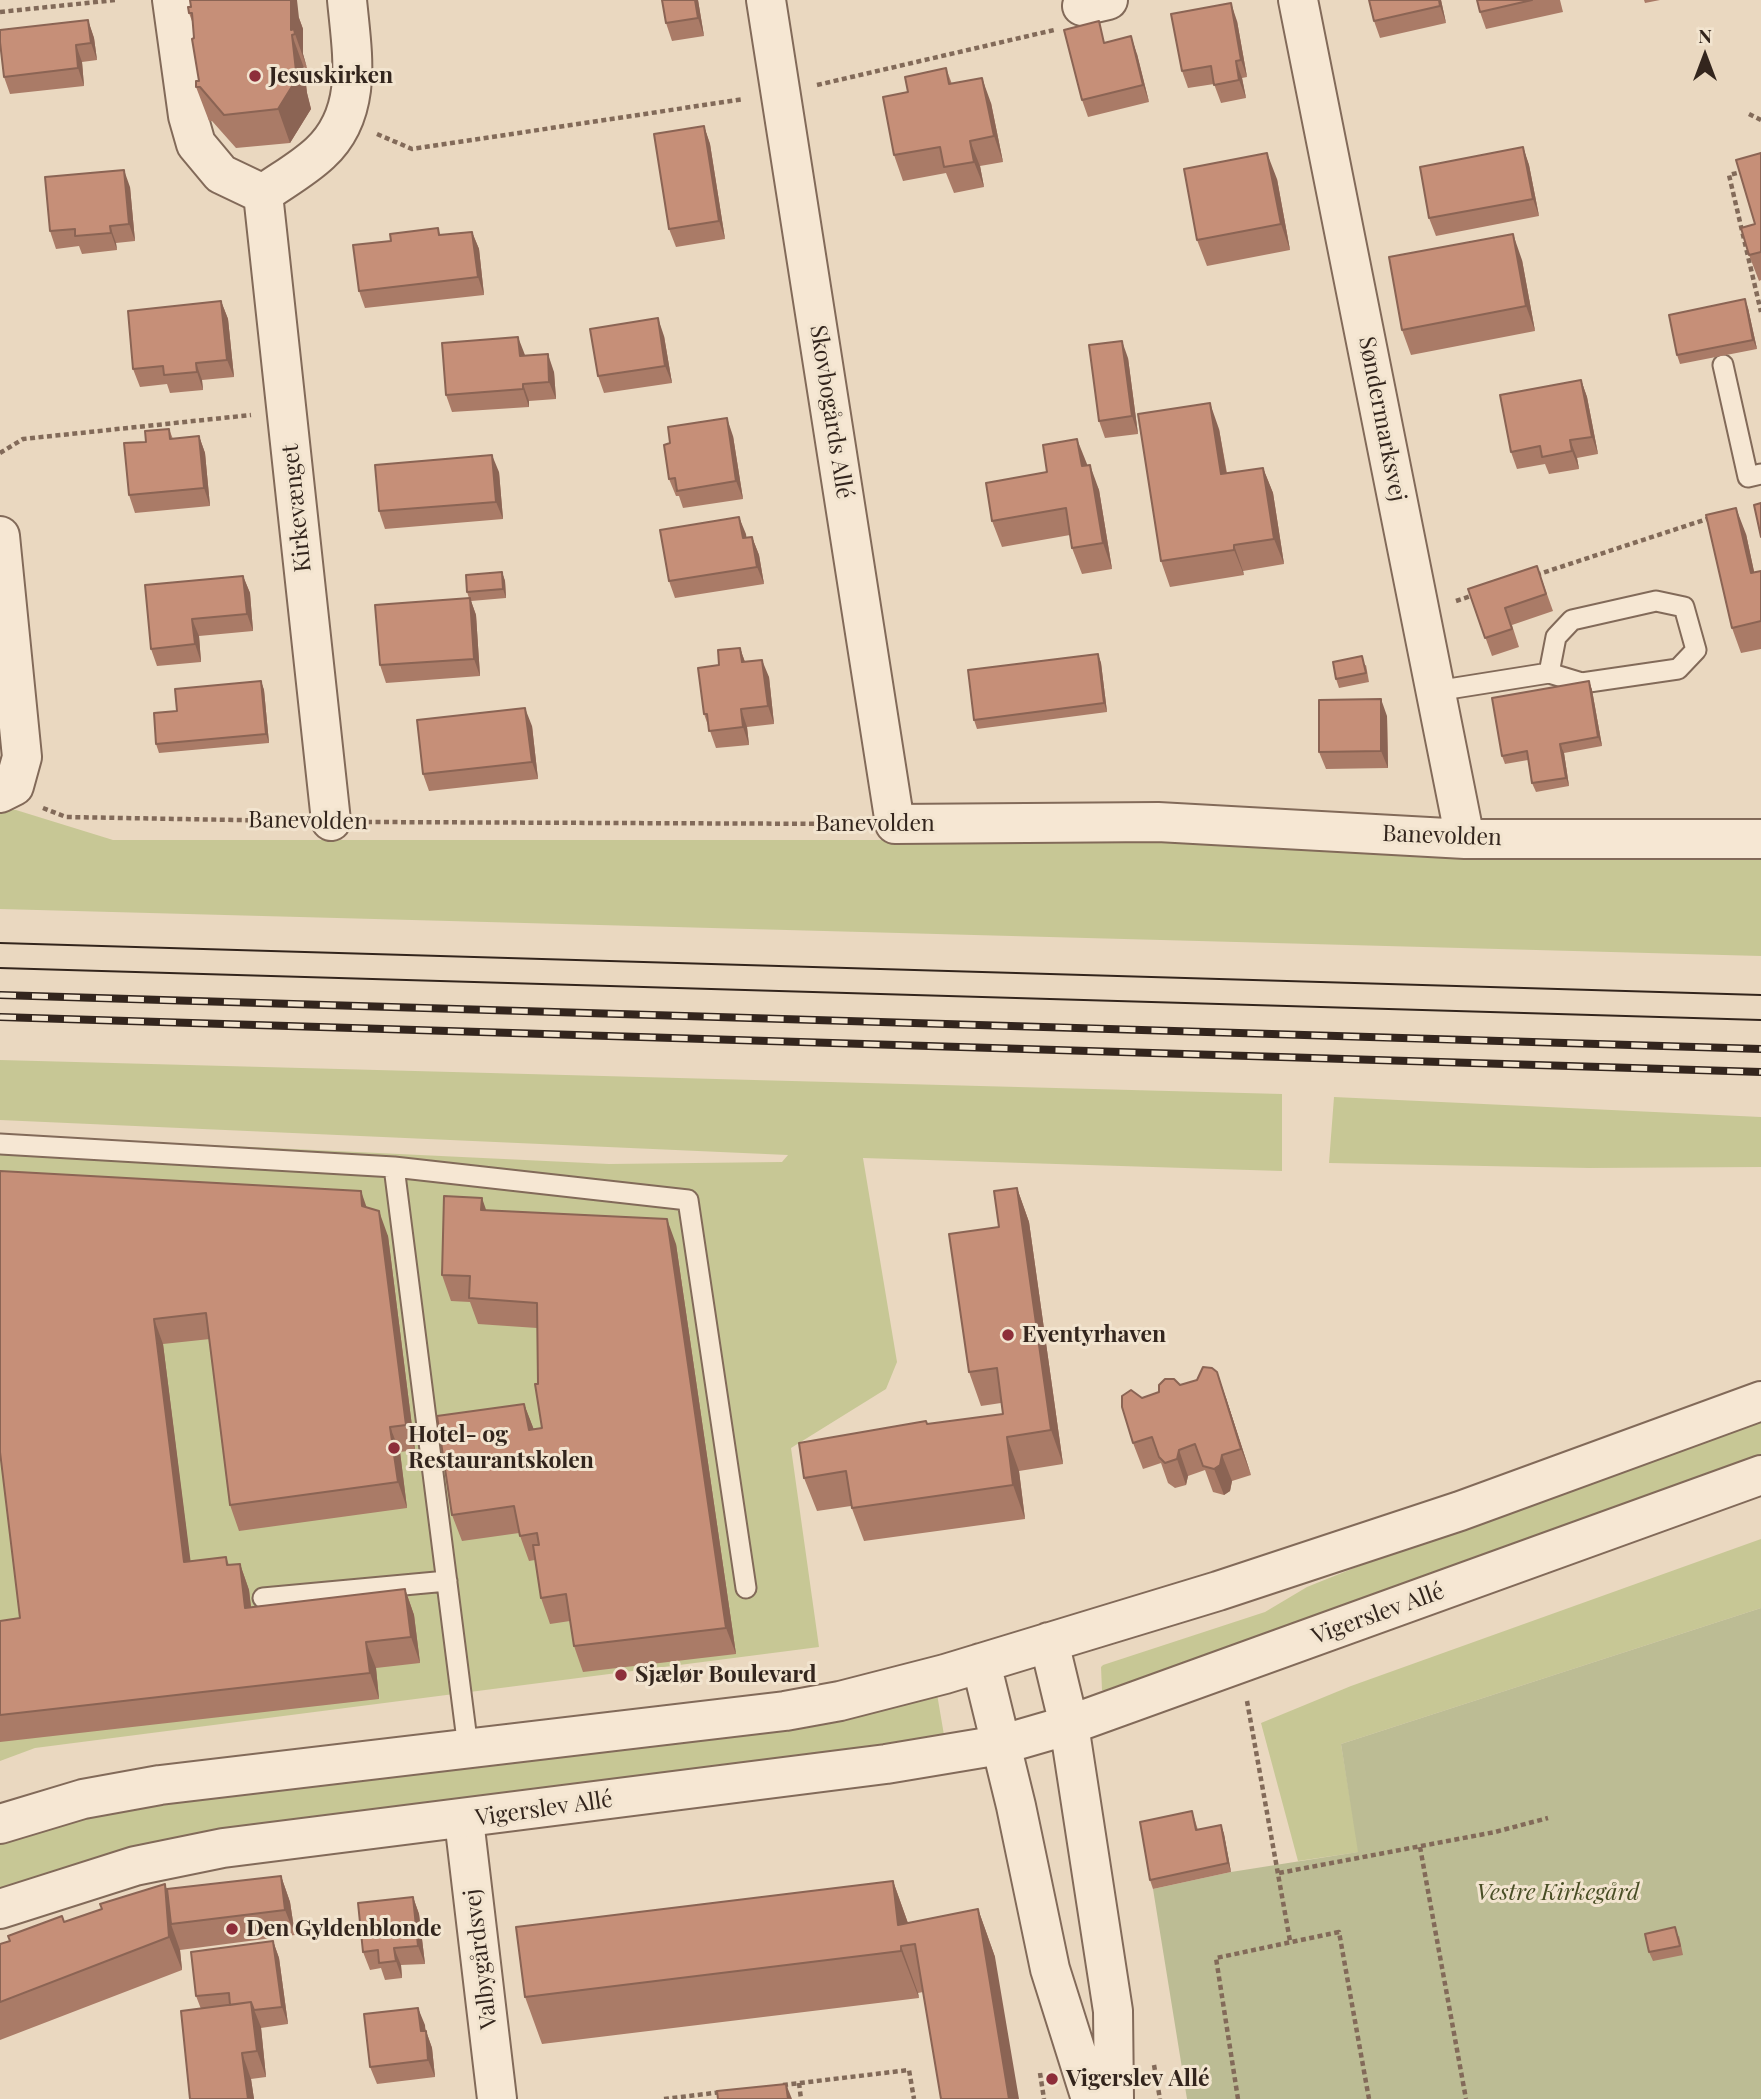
<!DOCTYPE html>
<html>
<head>
<meta charset="utf-8">
<style>
	body { margin:0 }
	#map { position:relative; width:1761px; height:2099px; overflow:hidden; background:#ead8c0; font-family:"Playfair Display",serif }
	canvas { display:block }
	.north { position:absolute; left:1670px; top:21px; width:70px; height:70px; -webkit-text-stroke:5px #f2e4cf; paint-order:stroke; rotate:0deg; font-size:19px; font-weight:700; line-height:28px; text-align:center; color:#33251d }
	.north::after { content:''; display:block; margin:auto; width:24px; height:32px; background:#33251d; clip-path:polygon(50% 0,100% 100%,50% 72%,0 100%) }
</style>
</head>
<body>
<div id="map">
<canvas width="1761" height="2099"></canvas>
<div class="north">N</div>
</div>
<script>
const g = document.querySelector('canvas').getContext('2d');
g.lineJoin = 'round';
function paint(path, color) { g.fillStyle = color; g.fill(path, 'evenodd'); }
function strokePath(path, color, width, dash) { g.strokeStyle = color; g.lineWidth = width; g.lineCap = dash ? 'butt' : 'round'; g.setLineDash(dash || []); g.stroke(path); }
function write(font, color, halo, rows, align = 'center') {
  g.font = font + ' "Playfair Display",serif'; g.lineWidth = 6; g.setLineDash([]); g.textBaseline = 'middle'; g.strokeStyle = halo; g.fillStyle = color; for (const [text, x, y, turn = 0] of rows) {
    g.save(); g.translate(x, y); g.rotate((+turn || 0) * Math.PI / 180); g.textAlign = isNaN(turn) ? turn : align; if (halo) g.strokeText(text, 0, 0); g.fillText(text, 0, 0); g.restore();
  }
}
paint(new Path2D(`
	M0,810H16L113,840H994L1761,852V956L0,909Z
	M0,1060L1282,1094V1171L863,1158L897,1362L886,1389L791,1448L819,1647L35,1748L0,1761V1135L609,1164L782,1162L788,1155L0,1120Z
	M1334,1097L1761,1117V1167L1589,1168L1329,1163Z
	M1761,1420V1456L1107,1691L1102,1690L1101,1667L1103,1665L1265,1612L1307,1587L1374,1560Z
	M1761,1539V1608L1341,1744L1359,1852L1298,1861L1261,1723L1351,1686Z
	M937,1694L944,1735L907,1743L0,1891V1844L28,1832L97,1813Z`), '#c7c795');
paint(new Path2D(`
	M1761,1608V2099H1187L1153,1889L1231,1872L1358,1852L1341,1744Z`), '#bcbc94');
const service = new Path2D(`
	M1723,365L1748,477L1761,474
	M1436,691L1549,673L1582,683L1678,669L1696,650L1684,607L1656,601L1572,620L1556,637L1549,673
	M0,1144L394,1167L688,1200L746,1588
	M394,1167L468,1748
	M263,1598L447,1581`);
const minor = new Path2D(`
	M172,0L188,116L196,144L221,174L263,194C281,181 303,169 320,153C364,112 352,53 347,0
	M766,0L895,824L1158,822L1465,839H1761
	M1298,0L1465,839
	M1082,6L1108,0
	M263,194L331,821
	M0,536L22,757L14,786L0,793
	M464,1820L497,2099`);
const tertiary = new Path2D(`
	M1049,1642L1069,1725L1113,2011L1114,2099
	M981,1663L1016,1806L1050,1969L1091,2099
	M0,1824L83,1799L160,1785L785,1711L840,1701L945,1674L1218,1591L1460,1511L1761,1401
	M0,1909L135,1866L223,1848L886,1764L1000,1745L1069,1725L1761,1475`);
strokePath(service, '#826a59', 23);
strokePath(minor, '#826a59', 42);
strokePath(tertiary, '#826a59', 42);
strokePath(new Path2D(`
	M0,12L116,0
	M817,85L1054,30
	M1749,114L1761,120
	M377,134L412,149L744,99
	M1745,171L1729,175L1761,312
	M0,453L23,439L251,415
	M1536,575L1710,518
	M1456,601L1474,595
	M43,808L66,817L295,821
	M367,822L859,824
	M1247,1701L1290,1941
	M1420,1847L1466,2099
	M1279,1873L1495,1832L1548,1818
	M1154,2065L1160,2099
	M1040,2073L1044,2099
	M799,2083L801,2099
	M783,2085L909,2070L914,2099
	M664,2099L722,2092
	M1238,2099L1216,1958L1339,1932L1369,2099`), '#826a59', 4.5, [5, 3.5]);
strokePath(service, '#f6e7d3', 19);
strokePath(minor, '#f6e7d3', 38);
strokePath(tertiary, '#f6e7d3', 38);
strokePath(new Path2D(`
	M0,943L1761,995
	M0,968L1761,1020`), '#33251d', 2);
const rail = new Path2D(`
	M0,995L1761,1049
	M0,1017L1761,1072`);
strokePath(rail, '#33251d', 8);
strokePath(rail, '#f2e4cf', 5, [16]);
paint(new Path2D(`
	M662,0H698L704,36L672,41L666,23Z
	M1369,0H1441L1446,23L1380,38L1374,21Z
	M1477,0H1560L1563,12L1486,29L1480,12Z
	M1644,0H1660L1645,3Z
	M189,13L299,18L303,29V54L307,68H304L307,93L311,109L290,143L236,148L212,121H209L196,87L199,81L193,24Z
	M88,20L94,38L97,60L82,62L84,86L10,94L4,77Z
	M1237,21L1247,77L1242,78L1246,98L1221,103L1214,84L1188,88L1182,71Z
	M1106,43L1137,54L1149,102L1088,117L1082,100Z
	M946,68L952,84L991,103L1003,162L980,166L984,187L954,193L946,173L903,181L894,155L908,92Z
	M704,126L710,144L725,239L676,247L669,229Z
	M1523,147L1529,165L1539,216L1436,236L1429,218Z
	M1761,153V280L1759,281L1749,255L1755,224Z
	M1277,179L1290,250L1207,266L1197,240Z
	M130,187L135,241L116,243L117,250L82,254L79,246L56,249L50,231Z
	M438,228L440,235L472,232L479,249L484,295L365,308L359,291L391,241Z
	M1522,260L1535,331L1411,355L1402,330Z
	M221,301L228,319L234,377L202,380L203,390L170,393L167,384L140,387L133,369Z
	M1748,308L1757,349L1680,364L1677,355Z
	M664,336L672,383L604,393L598,376Z
	M525,356L554,372L556,399L529,401V407L452,412L446,395Z
	M1128,358L1138,434L1105,438L1099,421Z
	M1581,380L1587,397L1598,454L1577,458L1579,469L1549,474L1545,464L1517,469L1511,452Z
	M169,429L173,439L199,436L205,453L210,506L135,513L129,495L146,442Z
	M1219,429L1227,473L1263,468L1273,493L1284,564L1243,571L1244,575L1170,587L1161,561Z
	M733,436L743,499L683,508L679,496H676L669,479L670,443Z
	M1087,465L1099,490L1112,569L1082,574L1072,548L1070,535L1002,547L992,521Z
	M499,472L503,519L385,529L379,511Z
	M739,517L746,538L752,537L759,555L764,584L675,598L669,581Z
	M1746,534L1754,572L1761,571V649L1741,653L1732,628Z
	M1537,566L1553,611L1512,625L1519,647L1492,656L1468,589Z
	M502,572L505,581L506,598L471,601L476,615L480,676L386,683L380,665L469,598L467,592Z
	M243,576L250,593L253,631L199,636L201,662L157,666L151,649Z
	M740,648L745,662L769,677L774,724L747,727L749,745L716,748L704,714L719,665Z
	M1098,654L1101,663L1107,712L977,729L974,720Z
	M1366,665L1369,682L1339,688L1336,679Z
	M261,681L264,690L269,743L159,753L156,744Z
	M1589,681L1592,690L1602,746L1564,753L1569,786L1536,792L1532,783L1528,760L1505,764L1502,756Z
	M1387,716L1388,768L1326,769L1319,752Z
	M532,726L538,779L429,791L423,774Z
	M0,1171L366,1207L388,1236L415,1450L400,1452L407,1508L239,1531L230,1505L210,1339L163,1344L190,1561L226,1557L229,1565L240,1564L249,1590L251,1607L405,1589L414,1615L420,1663L376,1668L379,1699L0,1742V1621L20,1618Z
	M1017,1188L1029,1222L1063,1464L1019,1471L1025,1519L864,1541L851,1506L817,1511L804,1478L1003,1414L1001,1403L981,1406L969,1372L999,1227Z
	M486,1210L676,1244L736,1654L583,1672L574,1646L570,1621L550,1624L541,1598L535,1560L529,1561L519,1533L462,1541L452,1515L524,1404L534,1430L542,1428L538,1384L537,1328L478,1324L470,1302L451,1301L442,1275Z
	M1180,1385L1226,1398L1251,1475L1232,1481L1230,1491L1224,1495L1213,1492L1205,1470L1188,1476L1186,1485L1175,1488L1168,1483L1161,1463L1143,1469L1133,1443L1142,1398Z
	M1192,1811L1198,1830L1221,1825L1224,1834L1231,1872L1153,1889L1150,1880Z
	M281,1876L290,1902L295,1935L180,1950L182,1970L0,2040V1944L64,1922L168,1891Z
	M893,1881L908,1923L978,1909L995,1957L923,1992L918,1993L919,1998L542,2044L525,1997Z
	M413,1897L419,1914L425,1964L401,1965L402,1978L385,1980L381,1968L370,1970L363,1952Z
	M1679,1936L1683,1955L1653,1961L1649,1952Z
	M273,1941L279,1958L288,2024L261,2028L266,2077L251,2079L254,2099H190L201,2009L196,1996Z
	M418,2008L432,2048L435,2077L377,2084L370,2067Z`), '#aa7b67');
paint(new Path2D(`
	M289,0H297L299,18L303,29V54L307,68L295,34L291,30Z
	M695,0H698L704,36L698,18Z
	M1439,0H1441L1446,23L1440,6Z
	M1231,3L1237,21L1247,77L1241,60Z
	M88,20L94,38L97,60L91,43Z
	M292,35L304,68L307,93L311,109L290,143L278,109L296,71Z
	M1131,36L1137,54L1149,102L1143,85Z
	M76,45L82,62L84,86L78,68Z
	M1236,61L1242,78L1246,98L1239,80Z
	M982,78L991,103L1003,162L994,136Z
	M704,126L710,144L725,239L719,221Z
	M970,141L980,166L984,187L974,162Z
	M1523,147L1529,165L1539,216L1533,199Z
	M1267,153L1277,179L1290,250L1281,224Z
	M124,170L130,187L135,241L129,224Z
	M110,226L116,243L117,250L111,233Z
	M472,232L479,249L484,295L478,277Z
	M1513,234L1522,260L1535,331L1526,306Z
	M1745,299L1748,308L1757,349L1753,340Z
	M221,301L228,319L234,377L227,360Z
	M658,318L664,336L672,383L665,366Z
	M518,337L525,355L526,374L520,356Z
	M1122,341L1128,358L1138,434L1132,416Z
	M548,354L554,372L556,399L549,382Z
	M196,363L202,380L203,390L197,372Z
	M1581,380L1587,397L1598,454L1592,437Z
	M523,384L529,401V407L523,389Z
	M1210,403L1219,429L1231,500L1221,474Z
	M727,418L733,436L743,499L736,481Z
	M199,436L205,453L210,506L204,488Z
	M1077,439L1087,464L1092,491L1082,466Z
	M1570,440L1577,458L1579,469L1572,451Z
	M492,455L499,472L503,519L496,502Z
	M1090,465L1099,490L1112,569L1103,543Z
	M1263,468L1273,493L1284,564L1274,539Z
	M1736,508L1746,534L1760,599L1751,573Z
	M739,517L746,534L749,556L743,538Z
	M752,537L759,555L764,584L757,567Z
	M1234,545L1243,571L1244,575L1234,550Z
	M502,572L505,581L506,598L503,589Z
	M243,576L250,593L253,631L247,614Z
	M470,598L476,615L480,676L474,659Z
	M192,619L199,636L201,662L195,644Z
	M740,648L746,665L742,662Z
	M1098,654L1101,663L1107,712L1104,703Z
	M762,660L769,677L774,724L768,706Z
	M261,681L264,690L269,743L266,734Z
	M1589,681L1592,690L1602,746L1598,737Z
	M1381,699L1387,716L1388,768L1381,751Z
	M525,708L532,726L538,779L532,762Z
	M741,709L747,727L749,745L743,727Z
	M1560,744L1564,753L1569,786L1566,778Z
	M1017,1188L1029,1222L1063,1464L1051,1430Z
	M361,1191L370,1217L362,1206Z
	M482,1198L491,1224L481,1210Z
	M379,1211L388,1236L415,1450L406,1425Z
	M667,1219L676,1244L736,1654L726,1628Z
	M154,1319L163,1344L194,1588L184,1562Z
	M1217,1372L1226,1398L1251,1475L1241,1449Z
	M524,1404L534,1430H529Z
	M390,1427L400,1452L407,1508L398,1482Z
	M1007,1437L1019,1471L1025,1519L1013,1485Z
	M1179,1450L1188,1476L1186,1485L1177,1459Z
	M1222,1455L1232,1481L1230,1491L1224,1495L1214,1469Z
	M240,1564L249,1590L254,1634L245,1608Z
	M405,1589L414,1615L420,1663L411,1637Z
	M366,1642L376,1668L379,1699L370,1673Z
	M1221,1825L1224,1834L1231,1872L1228,1863Z
	M281,1876L290,1902L295,1935L285,1910Z
	M893,1881L910,1929L898,1925Z
	M165,1884L177,1918L171,1924L180,1950L182,1970L169,1937Z
	M413,1897L419,1914L425,1964L418,1946Z
	M978,1909L995,1957L1019,2099H1009Z
	M273,1941L279,1958L288,2024L282,2007Z
	M901,1946L918,1993L919,1998L901,1951Z
	M394,1948L401,1965L402,1978L396,1961Z
	M251,2002L261,2027L266,2077L257,2051Z
	M418,2008L425,2025L427,2049L421,2031Z
	M426,2031L432,2048L435,2077L428,2060Z
	M242,2053L251,2079L254,2099H248Z
	M786,2084L792,2099H788Z`), '#8b6454');
const building = new Path2D(`
	M190,0H291V30L294,29L295,34L292,35L296,71L298,70L299,75L278,109L224,115L200,87H196V81H199L192,39L194,38L192,13H189L188,7H191Z
	M662,0H695L698,18L666,23Z
	M1369,0H1439L1440,6L1374,21Z
	M1477,0H1532L1480,12Z
	M1231,3L1241,60L1236,61L1239,80L1214,85L1211,66L1182,71L1171,14Z
	M88,20L91,43L76,45L78,68L4,77L0,42V30Z
	M1099,21L1104,43L1131,36L1143,85L1082,100L1064,30Z
	M946,68L949,84L982,78L994,136L970,141L974,162L944,167L940,147L894,155L883,97L908,92L905,77Z
	M704,126L719,221L669,229L654,134Z
	M1523,147L1533,199L1429,218L1420,167Z
	M1267,153L1281,224L1197,240L1184,169Z
	M1761,153V252L1749,255L1741,228L1755,224L1736,160Z
	M124,170L129,224L110,226L111,233L75,236V229L50,231L45,177Z
	M438,228L439,235L472,232L478,277L359,291L353,245L391,241L390,234Z
	M1513,234L1526,306L1402,330L1389,257Z
	M1745,299L1753,340L1677,355L1669,315Z
	M221,301L227,360L196,363L197,372L164,375L163,366L133,369L128,311Z
	M658,318L665,366L598,376L590,329Z
	M518,337L520,356L548,354L549,382L523,384V389L446,395L442,343Z
	M1122,341L1132,416L1099,421L1089,345Z
	M1581,380L1592,437L1570,440L1572,451L1542,457L1540,446L1511,452L1500,395Z
	M1210,403L1221,474L1263,468L1274,539L1234,545V550L1161,561L1138,414Z
	M727,418L736,481L677,491L675,478L669,479L664,445L670,443L668,427Z
	M169,429L170,439L199,436L204,488L129,495L124,443L146,442L145,431Z
	M1077,439L1082,466L1090,465L1103,543L1072,548L1066,508L992,521L986,483L1047,472L1043,445Z
	M492,455L496,502L379,511L375,465Z
	M1761,503V537L1754,505Z
	M1736,508L1751,573L1761,571V621L1732,628L1706,515Z
	M739,517L743,538L752,537L757,567L669,581L660,530Z
	M1537,566L1546,594L1505,608L1512,629L1485,638L1468,589Z
	M502,572L503,589L467,592L466,575Z
	M243,576L247,614L192,619L195,644L151,649L145,585Z
	M470,598L474,659L380,665L375,605Z
	M740,648L742,662L762,660L768,706L741,709L743,727L709,731L707,714H704L698,668L719,665L718,650Z
	M1098,654L1104,703L974,720L968,670Z
	M1362,656L1366,673L1336,679L1333,662Z
	M261,681L266,734L156,744L154,713L177,711L175,689Z
	M1589,681L1598,737L1560,744L1566,778L1532,783L1527,751L1502,756L1492,698Z
	M1381,699V751L1319,752V700Z
	M525,708L532,762L423,774L417,720Z
	M0,1171L361,1191L362,1206L379,1211L406,1425L390,1427L398,1482L230,1505L206,1313L154,1319L184,1562L226,1557L227,1565L240,1564L245,1608L405,1589L411,1637L366,1642L370,1673L0,1715V1621L20,1618L0,1452Z
	M1017,1188L1051,1430L1007,1437L1013,1485L852,1508L846,1471L804,1478L799,1443L926,1421L927,1424L1003,1414L997,1368L969,1372L949,1234L999,1227L994,1191Z
	M444,1196L482,1198L481,1210L667,1219L726,1628L574,1646L566,1594L541,1598L533,1545H539L537,1533L520,1536L514,1506L452,1515L437,1416L524,1404L529,1430L542,1428L535,1384H538L537,1303L469,1298L470,1276L442,1275Z
	M1203,1367L1212,1368L1217,1372L1241,1449L1222,1455L1220,1465L1214,1469L1203,1466L1195,1444L1179,1450L1177,1459L1165,1463L1159,1457L1152,1437L1133,1443L1122,1407V1396L1131,1390L1142,1398L1159,1392V1385L1165,1379H1174L1180,1385L1197,1380Z
	M1192,1811L1196,1830L1221,1825L1228,1863L1150,1880L1140,1822Z
	M281,1876L285,1910L171,1924L167,1889Z
	M893,1881L898,1925L978,1909L1009,2099H941L915,1944L901,1946V1951L525,1997L516,1927Z
	M165,1884L169,1937L0,2002V1944L10,1941L8,1936L62,1916L64,1922L102,1909L100,1904Z
	M413,1897L418,1946L394,1948L396,1961L379,1963L378,1950L363,1952L358,1903Z
	M1675,1927L1680,1946L1649,1952L1645,1934Z
	M273,1941L282,2007L254,2010L251,2002L230,2005L229,1993L196,1996L191,1952Z
	M251,2002L257,2051L242,2053L248,2099H190L181,2011Z
	M418,2008L421,2031H426L428,2060L370,2067L364,2014Z
	M786,2084L788,2099H718L717,2091Z`);
paint(building, '#c68f78');
strokePath(building, '#8b6454', 2);
for (const [x, y, r, color] of [
	[255,76,7,"#8d2e3a"],
	[1008,1335,7,"#8d2e3a"],
	[394,1448,7,"#8d2e3a"],
	[621,1675,7,"#8d2e3a"],
	[232,1929,7,"#8d2e3a"],
	[1052,2079,7,"#8d2e3a"]
]) { const dot = new Path2D(); dot.arc(x, y, r, 0, 2 * Math.PI); g.fillStyle = color; g.fill(dot); strokePath(dot, '#f2e4cf', 2.5); }
write('bold 23px', '#33251d', '#f2e4cf', [
	["Jesuskirken",269,76],
	["Eventyrhaven",1022,1335],
	["Hotel- og",408,1435],
	["Restaurantskolen",408,1461],
	["Sjælør Boulevard",635,1675],
	["Den Gyldenblonde",246,1929],
	["Vigerslev Allé",1066,2079]
], 'left');
write('23px', '#33251d', '#f2e4cf', [
	["Skovbogårds Allé",831,412,81],
	["Søndermarksvej",1382,419,79],
	["Kirkevænget",297,508,-96],
	["Banevolden",308,821,1],
	["Banevolden",875,824],
	["Banevolden",1442,836,2],
	["Vigerslev Allé",1378,1614,-20],
	["Vigerslev Allé",544,1809,-8],
	["Valbygårdsvej",481,1959,-97]
]);
write('italic 23px', '#494e25', '#f2e4cf', [
	["Vestre Kirkegård",1558,1893]
]);
</script>
</body>
</html>
